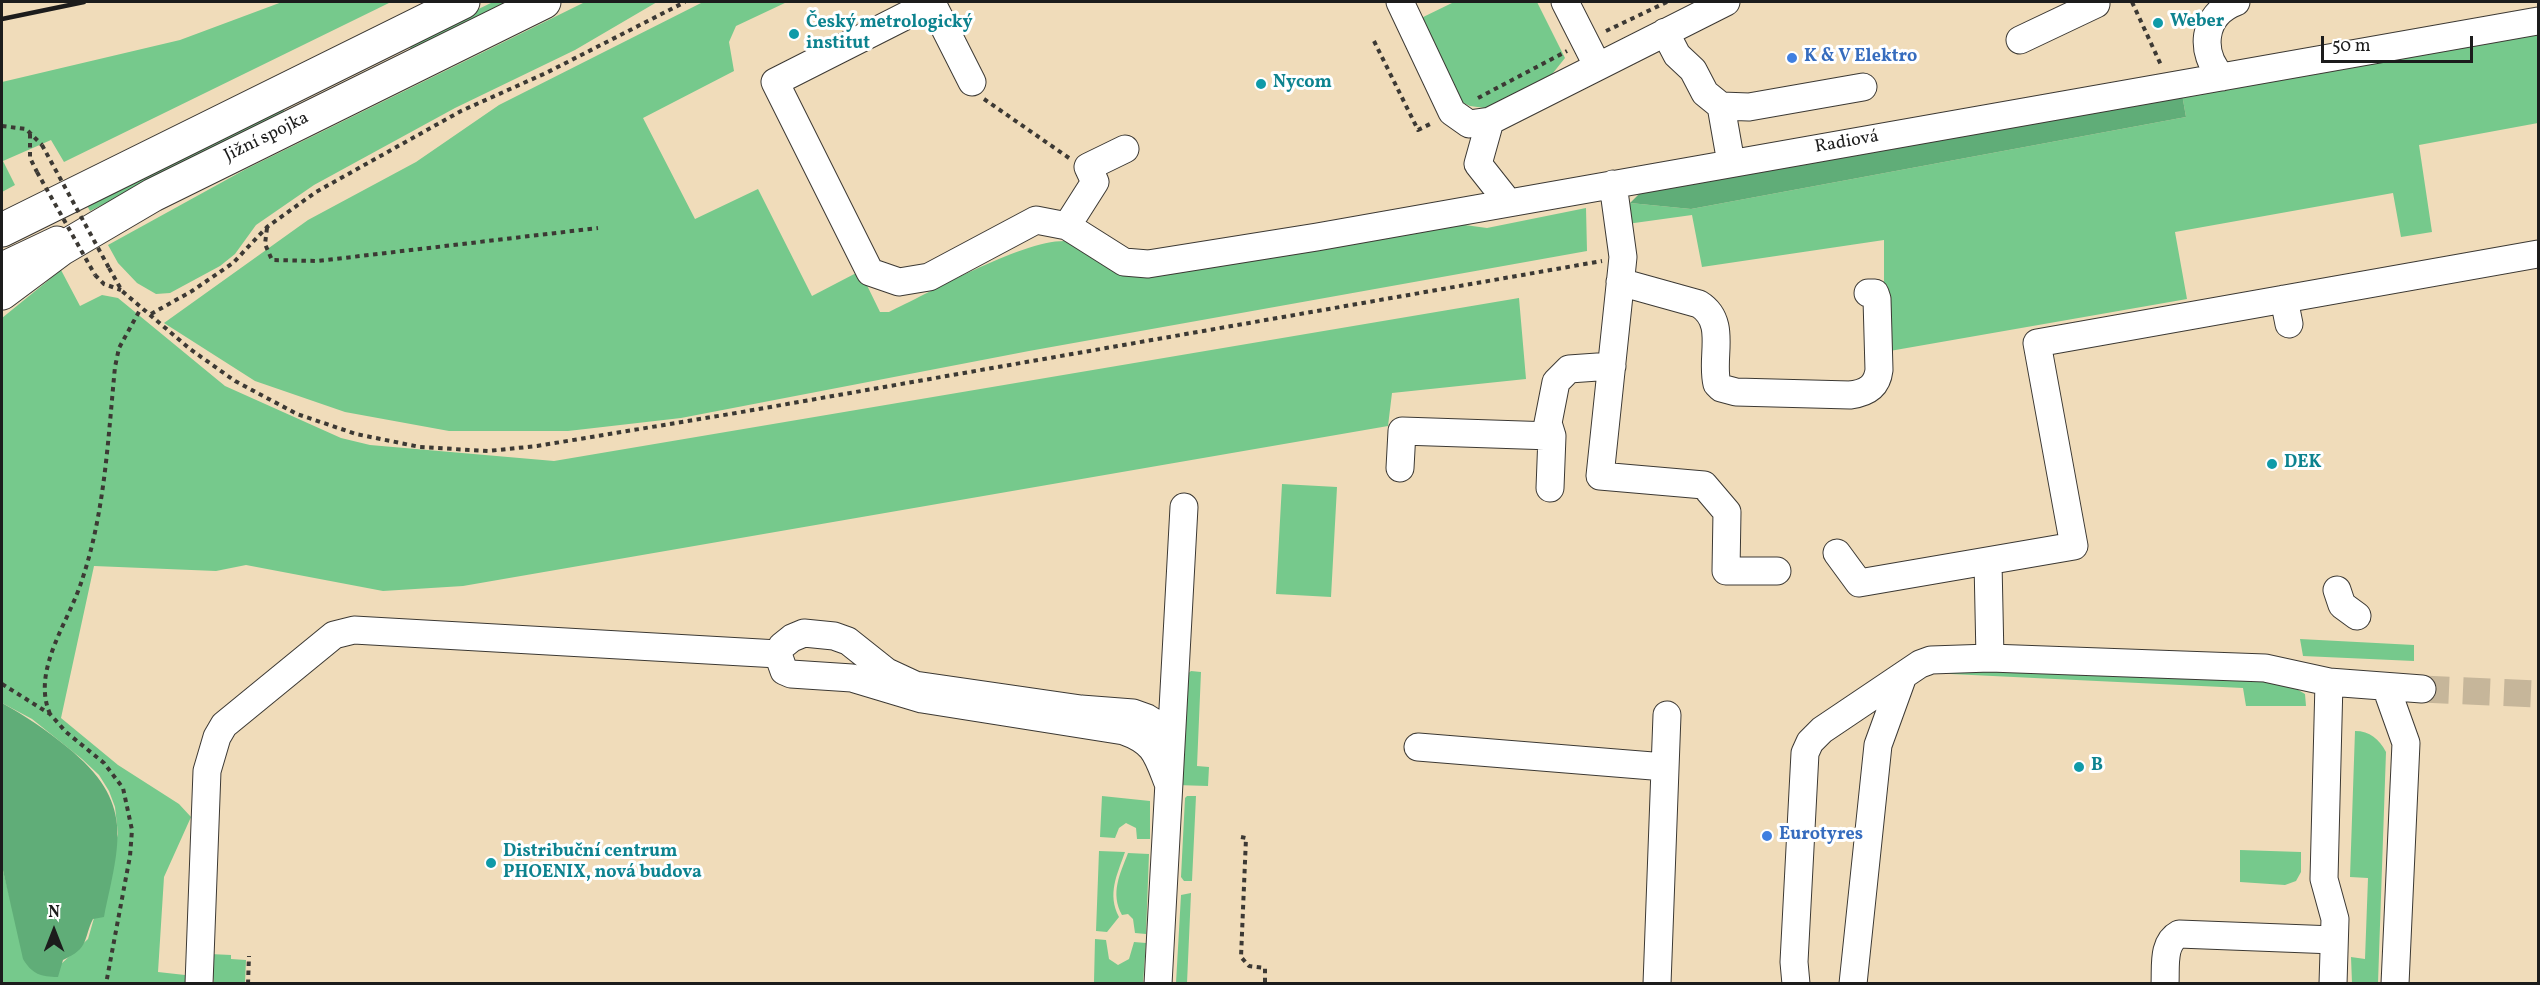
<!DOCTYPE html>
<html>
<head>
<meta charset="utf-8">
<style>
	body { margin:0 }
	#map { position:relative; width:2540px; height:985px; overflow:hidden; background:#f0dcba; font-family:Vollkorn,serif }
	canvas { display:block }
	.frame { position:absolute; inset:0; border:3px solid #1c1c1c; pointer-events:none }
	.north { position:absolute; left:24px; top:901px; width:60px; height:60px; -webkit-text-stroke:4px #fff; paint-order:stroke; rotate:0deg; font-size:16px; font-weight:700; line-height:24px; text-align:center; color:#1c1c1c }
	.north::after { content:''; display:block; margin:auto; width:21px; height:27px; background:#1c1c1c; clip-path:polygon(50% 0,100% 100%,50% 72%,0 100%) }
	.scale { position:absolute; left:2321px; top:36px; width:152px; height:27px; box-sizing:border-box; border:3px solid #1c1c1c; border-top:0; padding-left:8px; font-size:18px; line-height:21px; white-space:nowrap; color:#1c1c1c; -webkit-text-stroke:4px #fff; paint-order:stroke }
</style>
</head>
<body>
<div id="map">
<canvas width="2540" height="985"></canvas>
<div class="frame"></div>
<div class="north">N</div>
<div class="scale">50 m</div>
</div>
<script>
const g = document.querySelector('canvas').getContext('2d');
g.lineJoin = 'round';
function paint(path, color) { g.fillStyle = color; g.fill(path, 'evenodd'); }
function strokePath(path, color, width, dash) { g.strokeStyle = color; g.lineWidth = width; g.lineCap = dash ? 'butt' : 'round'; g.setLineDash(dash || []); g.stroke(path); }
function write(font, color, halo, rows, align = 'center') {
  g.font = font + ' Vollkorn,serif'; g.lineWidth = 6; g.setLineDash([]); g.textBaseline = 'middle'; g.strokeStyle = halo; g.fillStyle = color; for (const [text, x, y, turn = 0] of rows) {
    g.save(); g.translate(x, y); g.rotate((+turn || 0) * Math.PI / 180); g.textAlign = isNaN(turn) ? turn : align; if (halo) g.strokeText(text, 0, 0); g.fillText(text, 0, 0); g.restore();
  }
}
paint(new Path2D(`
	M282,2H391L64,162L51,140L3,161L15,185L2,192V82L180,40Z
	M493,2H513L410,49L412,41Z
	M585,2H657L575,50L455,108L314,185L256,225L235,254L220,266L170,293L156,294L137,283L118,263L108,245L246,169Z
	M703,2H787L736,26L729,42L734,71L643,118L695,219L758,189L812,296L860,271L880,312H889C928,294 1034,233 1073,242C1082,244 1093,254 1101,259L1450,223L1487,228L1586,208L1587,251L1029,351L681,418L568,431H449L345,412L255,381L164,323L308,220L416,162L499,105Z
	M1454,2H1537L1565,58L1549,78L1497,104L1485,108L1470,106L1457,100L1415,21Z
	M2538,31V123L2419,145L2432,232L2401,237L2393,193L2175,232L2187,299L1884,352V240L1702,267L1692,215L1627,224L1630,203L1691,209L2186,117L2182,94Z
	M283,108L285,113L280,117L90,211L85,202Z
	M61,270L80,306L102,295L118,298L225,386L341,438L370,445L554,461L1519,298L1526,379L1392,393L1388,426L463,586L383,591L246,565L216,571L94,566L61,718L118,765L179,804L191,817L164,877L158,972L185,975V983H2V866L16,923L60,965L88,939L118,834L115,807L109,791L99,775L82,759L32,719L2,703V318Z
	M1282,484L1337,487L1331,597L1276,594Z
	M2300,639L2414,645V661L2303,656Z
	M1934,669L2283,681L2305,694L2306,706H2246L2243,688L1951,674Z
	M1191,671L1201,672L1197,766L1209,767L1208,786L1176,785L1184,677Z
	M2355,731C2370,731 2379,739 2386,752L2378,983H2352L2351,957L2365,959L2368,878L2350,877Z
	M1102,796L1150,801V839H1137L1136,828L1126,823L1119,828L1115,838L1100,837Z
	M1187,796H1196L1192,881H1184L1181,877L1185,798Z
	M2240,850L2301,852V872L2296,881L2285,885L2240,882Z
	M1099,851L1125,852C1117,875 1107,894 1119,917L1107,932L1096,931Z
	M1128,853L1149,854L1146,934L1135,933L1133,919L1128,914L1122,915C1110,893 1120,874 1128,853Z
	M1191,893L1187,983H1176L1181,895Z
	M1095,939L1106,940L1109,959L1118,965L1129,959L1134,942L1146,943L1143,983L1094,982Z
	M210,954L231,955V959L246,960L245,983H214Z`), '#76c98c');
paint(new Path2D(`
	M2182,94L2186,117L1691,209L1630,203L1640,193Z
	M2,703C26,716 46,730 67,747C135,802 120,841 104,917L93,919C83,939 90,948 63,960L58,977C41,977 32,974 23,959L2,866Z`), '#60ad78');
strokePath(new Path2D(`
	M2422,689L2538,694`), '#c6b69a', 27, [27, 14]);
const minor = new Path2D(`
	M933,2L775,82L870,272L899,282L929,277L1036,220L1067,226L1124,262L1148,264L1317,237L2538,21
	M1400,2L1452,112L1469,124L1490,121
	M1565,2L1597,65
	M932,3L972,82
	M1665,32L1677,55L1693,70L1705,93L1721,106L1749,107L1863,87
	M2020,40L2096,4L2095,2
	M2222,77C2199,53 2202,15 2236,2
	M1721,106L1731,163
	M1613,184L1623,257L1600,476L1704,485L1727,512L1726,571H1777
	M1508,202L1478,164L1490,121L1726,2
	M1067,226L1095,182L1088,167L1125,149
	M2,266L57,240
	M1620,282L1699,304C1728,322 1710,357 1717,384L1721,388L1736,392L1850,395C1866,393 1877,387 1879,370L1877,299L1875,293H1868
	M2284,299L2289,324
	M1400,468L1402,431L1552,436
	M1550,488L1552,436L1548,423L1556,382L1569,369L1612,366
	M1837,553L1859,583L2074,546L2037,343L2538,254
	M1988,562L1990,658
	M2337,590L2342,605L2357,616
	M2329,682L2324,879L2335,919L2333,984
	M2386,687L2406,743L2395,984
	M1418,747L1665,767
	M1168,783C1157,755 1155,742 1124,731L922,699L852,678L791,674L784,671L778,654L782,646L792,638L804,633L834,636L848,641L887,672L915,685L1081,709L1133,713L1147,718L1160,726L1170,744
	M199,984L207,771L217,737L224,725L334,635L354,630L778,654
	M1158,984L1184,507
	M1657,984L1667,715
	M1796,984L1794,962L1805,753L1810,742L1822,730L1920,664L1931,660L1990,658L2265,668L2329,682L2422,689
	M1853,984L1878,745L1903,676
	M2165,984C2166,967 2162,943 2179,934L2334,940`);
const highway = new Path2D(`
	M2,230L463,2
	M2,293L61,249L153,195L544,2`);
strokePath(minor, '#3c3934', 29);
strokePath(highway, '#3c3934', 35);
strokePath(new Path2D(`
	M2132,2L2161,65
	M1606,31L1667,2
	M1374,41L1418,130L1432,123
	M1478,98L1567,51
	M984,99L1069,158
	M2,126L26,129L42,145
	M30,134V158L37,172
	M267,228L265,244L272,260L318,261L598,228
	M109,268L122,291L190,349L235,381L297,414L356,434L420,447L488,451L537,446L736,413L1602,261
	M95,275L104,284L121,290
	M151,314L192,291L233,263L267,227L316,192L461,111L546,73L685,2
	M2,684L50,714L66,732L104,763L123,788L132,830L130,856L106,984
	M50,714C31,670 69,622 82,580C105,512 108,438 115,367L119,348L141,308
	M1241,837L1246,838L1241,957L1249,966L1265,968V984
	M248,984L249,956`), '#3c3934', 4, [4.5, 4.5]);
strokePath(minor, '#fff', 27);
strokePath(highway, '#fff', 33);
strokePath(new Path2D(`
	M2,19L84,2`), '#1c1c1c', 4.5);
strokePath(new Path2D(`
	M42,145L109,268
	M37,172L95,275`), '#3c3934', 4, [4.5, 4.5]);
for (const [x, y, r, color] of [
	[2158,23,6,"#0f9aa8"],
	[794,34,6,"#0f9aa8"],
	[1792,58,6,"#3f7fe0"],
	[1261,84,6,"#0f9aa8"],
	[2272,464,6,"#0f9aa8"],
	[2079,767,6,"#0f9aa8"],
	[1767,836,6,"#3f7fe0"],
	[491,863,6,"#0f9aa8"]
]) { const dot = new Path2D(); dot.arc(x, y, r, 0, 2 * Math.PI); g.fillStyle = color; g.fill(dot); strokePath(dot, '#fff', 2); }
write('bold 18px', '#0d838f', '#fff', [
	["Weber",2170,23],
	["Český metrologický",806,24],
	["institut",806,45],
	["Nycom",1273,84],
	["DEK",2284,464],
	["B",2091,767],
	["Distribuční centrum",503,853],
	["PHOENIX, nová budova",503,874]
], 'left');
write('bold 18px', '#366cbe', '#fff', [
	["K & V Elektro",1804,58],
	["Eurotyres",1779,836]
], 'left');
write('18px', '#1c1c1c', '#fff', [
	["Jižní spojka",267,138,-26],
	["Radiová",1847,143,-10]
]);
</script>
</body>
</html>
